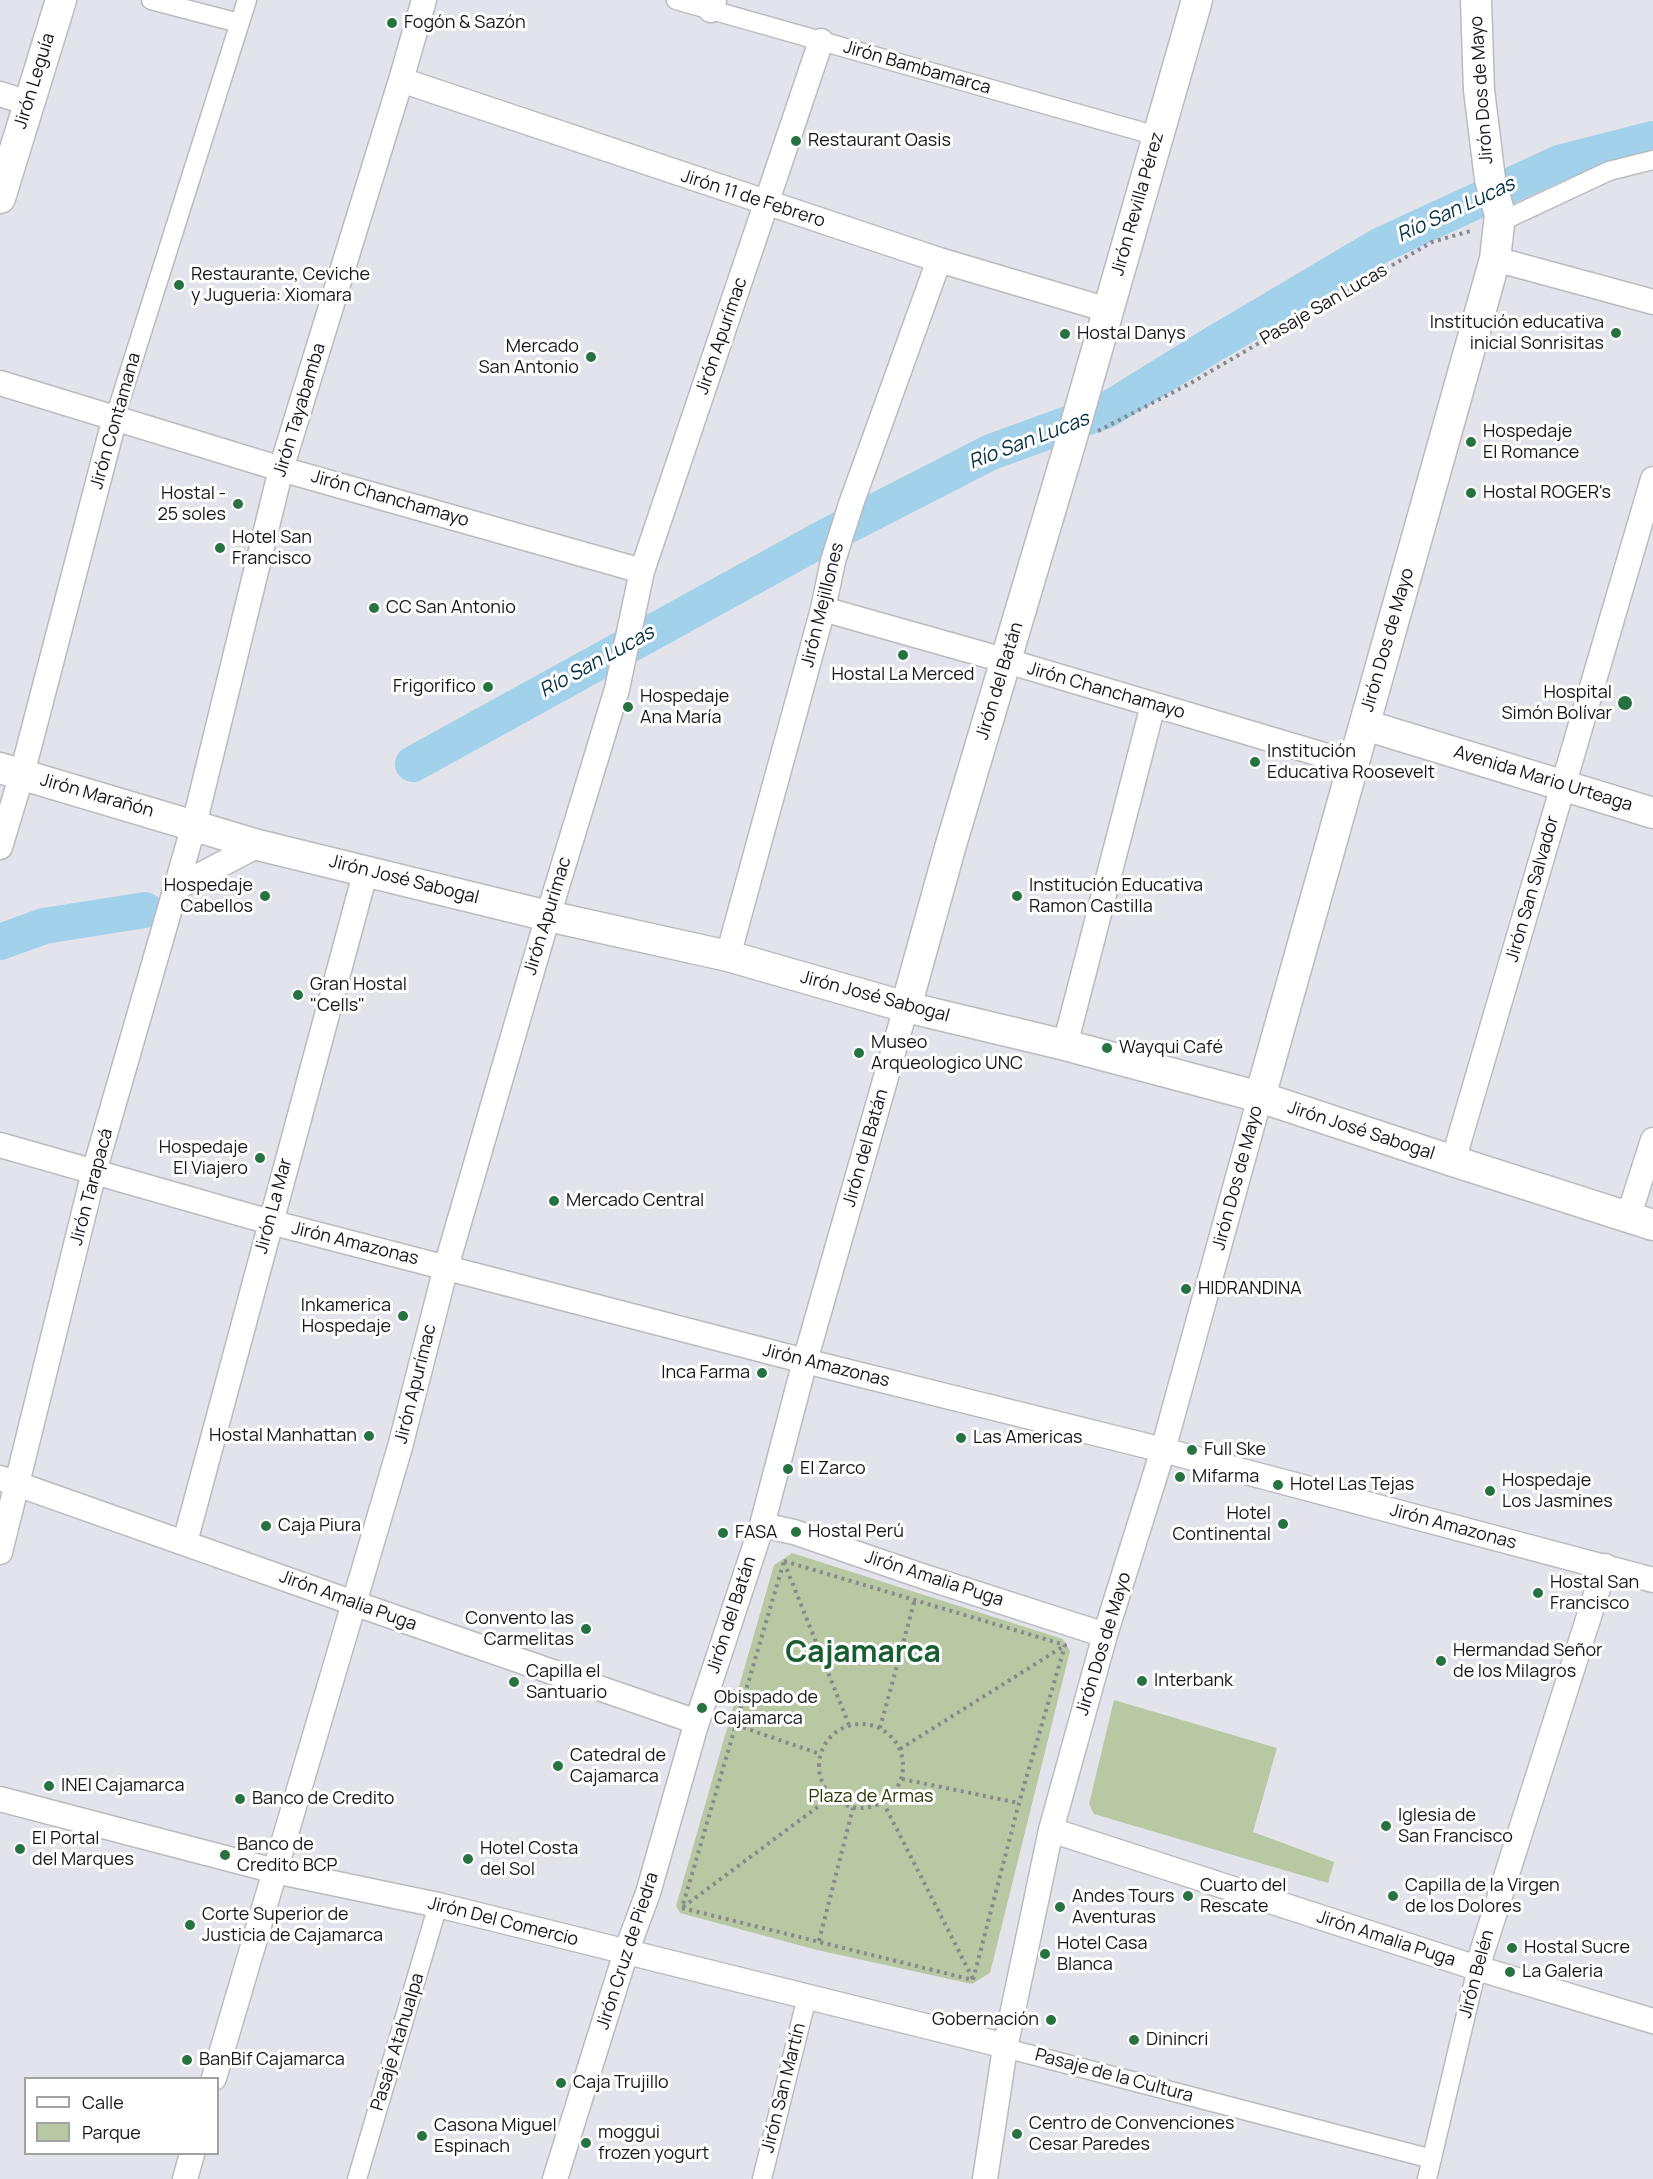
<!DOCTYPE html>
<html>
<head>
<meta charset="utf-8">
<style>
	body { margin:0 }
	#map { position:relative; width:1653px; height:2179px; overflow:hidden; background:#e3e4eb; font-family:Manrope,sans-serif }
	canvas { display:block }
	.legend { position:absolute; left:24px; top:2077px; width:195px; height:78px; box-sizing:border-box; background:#fff; border:2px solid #a2a2a3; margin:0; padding:8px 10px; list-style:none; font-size:18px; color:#171719 }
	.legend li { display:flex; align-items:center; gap:12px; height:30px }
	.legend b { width:30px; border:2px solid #a2a2a3 }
</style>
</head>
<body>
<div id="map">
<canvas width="1653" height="2179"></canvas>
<ul class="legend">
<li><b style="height:8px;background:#fff"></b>Calle</li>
<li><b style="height:16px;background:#b8c8a3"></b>Parque</li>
</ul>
</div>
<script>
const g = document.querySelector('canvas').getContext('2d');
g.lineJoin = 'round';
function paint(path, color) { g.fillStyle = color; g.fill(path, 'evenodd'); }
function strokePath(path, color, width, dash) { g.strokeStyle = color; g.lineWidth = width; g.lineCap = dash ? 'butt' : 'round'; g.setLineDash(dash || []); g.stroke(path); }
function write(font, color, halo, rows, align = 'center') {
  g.font = font + ' Manrope,sans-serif'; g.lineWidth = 6; g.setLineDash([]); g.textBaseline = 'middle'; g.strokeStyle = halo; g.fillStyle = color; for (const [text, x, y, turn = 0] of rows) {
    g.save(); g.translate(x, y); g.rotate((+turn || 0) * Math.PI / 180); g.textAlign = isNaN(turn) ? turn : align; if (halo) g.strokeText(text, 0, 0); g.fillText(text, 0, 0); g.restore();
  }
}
paint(new Path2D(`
	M792,1553L1063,1639L1070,1651L990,1973L972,1984L817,1950L680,1913L676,1906L774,1565Z
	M1114,1700L1277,1748L1253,1832L1334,1862L1328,1883L1094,1814L1089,1804Z`), '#b8c8a3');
strokePath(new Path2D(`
	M413,764L829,535L991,452L1107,410L1212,345L1381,245L1559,163L1653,139
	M0,942L44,926L145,910`), '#a1d1eb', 36);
const pedestrian = new Path2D(`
	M151,0L239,23
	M676,0L1157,136
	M1500,222L1609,171L1653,160
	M115,417L247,0
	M1005,2048L1432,2159
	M357,2179L438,1905
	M762,2179L807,1997
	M1427,2179L1477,1968`);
const minor = new Path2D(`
	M711,10L714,0
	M401,80L939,260L1108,310
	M0,94L28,103
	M1495,259L1653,302
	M0,383L281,469L642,571
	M823,609L1007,661L1354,764
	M0,847L22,774L115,417
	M176,888L258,845
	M728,956L823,609L833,561L851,504L939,260
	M1065,1045L1153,705
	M0,1145L270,1222L805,1361L1163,1450L1653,1580
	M1453,1161L1653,479
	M1628,1218L1653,1140
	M0,1478C232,1561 464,1642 697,1722
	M762,1525L794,1532L922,1576L1105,1635
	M185,1542L366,870
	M0,1552L94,1172L194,825L281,469L401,80L424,0
	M0,1799L275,1871L438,1905L994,2043L1005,2048
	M1051,1830L1477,1968L1653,2021
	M1477,1968L1605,1566
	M214,2078L400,1447L446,1267L548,916L617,689L642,571L821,41
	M185,2179L192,2154
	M555,2179L626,1952L648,1893L695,1728L762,1525L805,1361L906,1007
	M985,2179L1005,2048L1051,1830L1105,1635L1163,1450L1260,1097`);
const tertiary = new Path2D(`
	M0,198L61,0
	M1365,725L1653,813
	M0,768L258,845L548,916L728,956L906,1007L1065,1045L1260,1097L1453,1161L1653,1225
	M906,1007L950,848L1070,444L1197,0
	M1260,1097L1495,259L1500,215L1490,179L1479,90L1476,0`);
strokePath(pedestrian, '#babac1', 21);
strokePath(minor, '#babac1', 27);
strokePath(tertiary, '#babac1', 33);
strokePath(new Path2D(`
	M1098,431L1189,384L1432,242L1474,230
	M784,1561L1065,1645L1019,1803L973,1980L682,1908Z
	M784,1562L849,1725
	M819 1766a42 42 0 1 1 84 0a42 42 0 1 1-84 0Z
	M736,1725L820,1754
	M880,1728L915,1599
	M900,1749L1064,1646
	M902,1779L1019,1803
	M883,1802L973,1979
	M683,1907L831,1797
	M819,1941L853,1808`), '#89898e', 4, [3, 4.5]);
strokePath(pedestrian, '#fff', 18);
strokePath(minor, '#fff', 24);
strokePath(tertiary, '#fff', 30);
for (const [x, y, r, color] of [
	[392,23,6,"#277241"],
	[796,141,6,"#277241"],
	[179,285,6,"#277241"],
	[1616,333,6,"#277241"],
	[1065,334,6,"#277241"],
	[591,357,6,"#277241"],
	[1471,442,6,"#277241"],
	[1471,493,6,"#277241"],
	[238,504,6,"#277241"],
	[220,548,6,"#277241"],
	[374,608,6,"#277241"],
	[903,655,6,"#277241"],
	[488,687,6,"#277241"],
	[1625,703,8,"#277241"],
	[628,707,6,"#277241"],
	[1255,762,6,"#277241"],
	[265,896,6,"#277241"],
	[1017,896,6,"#277241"],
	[298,995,6,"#277241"],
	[1107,1048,6,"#277241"],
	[859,1053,6,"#277241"],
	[260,1158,6,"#277241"],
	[554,1201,6,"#277241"],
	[1186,1289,6,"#277241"],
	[403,1316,6,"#277241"],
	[762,1373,6,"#277241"],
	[369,1436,6,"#277241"],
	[961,1438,6,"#277241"],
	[1192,1450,6,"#277241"],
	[788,1469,6,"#277241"],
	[1180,1477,6,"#277241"],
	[1278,1485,6,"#277241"],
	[1490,1491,6,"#277241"],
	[1283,1524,6,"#277241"],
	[266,1526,6,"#277241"],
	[796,1532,6,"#277241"],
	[723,1533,6,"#277241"],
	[1538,1593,6,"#277241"],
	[586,1629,6,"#277241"],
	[1441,1661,6,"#277241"],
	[1142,1681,6,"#277241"],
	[514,1682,6,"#277241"],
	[702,1708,6,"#277241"],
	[558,1766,6,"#277241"],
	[49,1786,6,"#277241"],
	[240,1799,6,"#277241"],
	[1386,1826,6,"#277241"],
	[20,1849,6,"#277241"],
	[225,1855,6,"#277241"],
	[468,1859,6,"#277241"],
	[1188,1896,6,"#277241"],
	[1393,1896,6,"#277241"],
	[1060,1907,6,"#277241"],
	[190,1925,6,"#277241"],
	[1512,1948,6,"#277241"],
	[1045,1954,6,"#277241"],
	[1510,1972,6,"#277241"],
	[1051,2020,6,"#277241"],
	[1134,2040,6,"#277241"],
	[187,2060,6,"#277241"],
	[561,2083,6,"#277241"],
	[1017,2134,6,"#277241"],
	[422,2136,6,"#277241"],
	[586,2143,6,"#277241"]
]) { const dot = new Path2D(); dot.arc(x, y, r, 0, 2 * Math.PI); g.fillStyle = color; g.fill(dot); strokePath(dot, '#fff', 2); }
write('18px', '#171719', '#fff', [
	["Fogón & Sazón",404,23],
	["Restaurant Oasis",808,141],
	["Restaurante, Ceviche",191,275],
	["y Jugueria: Xiomara",191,296],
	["Institución educativa",1604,323,"right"],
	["inicial Sonrisitas",1604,344,"right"],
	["Hostal Danys",1077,334],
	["Mercado",579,347,"right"],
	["San Antonio",579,368,"right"],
	["Hospedaje",1483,432],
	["El Romance",1483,453],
	["Hostal ROGER's",1483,493],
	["Hostal -",226,494,"right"],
	["25 soles",226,515,"right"],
	["Hotel San",232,538],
	["Francisco",232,559],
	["CC San Antonio",386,608],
	["Hostal La Merced",903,675,"center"],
	["Frigorifico",476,687,"right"],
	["Hospital",1612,693,"right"],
	["Simón Bolívar",1612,714,"right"],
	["Hospedaje",640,697],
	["Ana María",640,718],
	["Institución",1267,752],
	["Educativa Roosevelt",1267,773],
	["Hospedaje",253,886,"right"],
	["Cabellos",253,907,"right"],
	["Institución Educativa",1029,886],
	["Ramon Castilla",1029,907],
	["Gran Hostal",310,985],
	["\"Cells\"",310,1006],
	["Museo",871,1043],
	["Arqueologico UNC",871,1064],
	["Wayqui Café",1119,1048],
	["Hospedaje",248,1148,"right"],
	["El Viajero",248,1169,"right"],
	["Mercado Central",566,1201],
	["HIDRANDINA",1198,1289],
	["Inkamerica",391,1306,"right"],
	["Hospedaje",391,1327,"right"],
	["Inca Farma",750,1373,"right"],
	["Hostal Manhattan",357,1436,"right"],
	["Las Americas",973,1438],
	["Full Ske",1204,1450],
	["El Zarco",800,1469],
	["Mifarma",1192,1477],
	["Hospedaje",1502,1481],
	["Los Jasmines",1502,1502],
	["Hotel Las Tejas",1290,1485],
	["Hotel",1271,1514,"right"],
	["Continental",1271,1535,"right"],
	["Caja Piura",278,1526],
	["Hostal Perú",808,1532],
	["FASA",735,1533],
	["Hostal San",1550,1583],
	["Francisco",1550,1604],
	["Convento las",574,1619,"right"],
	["Carmelitas",574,1640,"right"],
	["Hermandad Señor",1453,1651],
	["de los Milagros",1453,1672],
	["Capilla el",526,1672],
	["Santuario",526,1693],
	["Interbank",1154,1681],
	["Obispado de",714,1698],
	["Cajamarca",714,1719],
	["Catedral de",570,1756],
	["Cajamarca",570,1777],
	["INEI Cajamarca",61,1786],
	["Banco de Credito",252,1799],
	["Iglesia de",1398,1816],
	["San Francisco",1398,1837],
	["El Portal",32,1839],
	["del Marques",32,1860],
	["Banco de",237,1845],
	["Credito BCP",237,1866],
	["Hotel Costa",480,1849],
	["del Sol",480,1870],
	["Cuarto del",1200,1886],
	["Rescate",1200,1907],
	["Capilla de la Virgen",1405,1886],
	["de los Dolores",1405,1907],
	["Andes Tours",1072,1897],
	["Aventuras",1072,1918],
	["Corte Superior de",202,1915],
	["Justicia de Cajamarca",202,1936],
	["Hotel Casa",1057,1944],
	["Blanca",1057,1965],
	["Hostal Sucre",1524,1948],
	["La Galeria",1522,1972],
	["Gobernación",1039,2020,"right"],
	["Dinincri",1146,2040],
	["BanBif Cajamarca",199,2060],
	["Caja Trujillo",573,2083],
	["Centro de Convenciones",1029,2124],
	["Cesar Paredes",1029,2145],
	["Casona Miguel",434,2126],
	["Espinach",434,2147],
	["moggui",598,2133],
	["frozen yogurt",598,2154]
], 'left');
write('18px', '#171719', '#fff', [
	["Jirón Bambamarca",917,68,16],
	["Jirón Leguía",35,81,-73],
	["Jirón Dos de Mayo",1482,90,-94],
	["Jirón 11 de Febrero",753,199,18],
	["Jirón Revilla Pérez",1138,204,-74],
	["Pasaje San Lucas",1324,305,-30],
	["Jirón Apurímac",722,336,-71],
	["Jirón Tayabamba",300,410,-73],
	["Jirón Contamana",116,421,-74],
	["Jirón Chanchamayo",390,499,16],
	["Jirón Mejillones",823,605,-76],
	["Jirón Dos de Mayo",1388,640,-74],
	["Jirón del Batán",1000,681,-73],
	["Jirón Chanchamayo",1106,691,16],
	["Avenida Mario Urteaga",1543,779,17],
	["Jirón Marañón",97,796,16],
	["Jirón José Sabogal",404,880,14],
	["Jirón San Salvador",1533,889,-74],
	["Jirón Apurímac",548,916,-73],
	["Jirón José Sabogal",875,997,15],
	["Jirón José Sabogal",1361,1131,18],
	["Jirón del Batán",866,1148,-74],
	["Jirón Dos de Mayo",1238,1178,-75],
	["Jirón Tarapacá",92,1187,-75],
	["Jirón La Mar",274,1206,-75],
	["Jirón Amazonas",355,1244,14],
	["Jirón Amazonas",826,1366,14],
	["Jirón Apurímac",416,1384,-76],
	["Jirón Amazonas",1453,1527,15],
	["Jirón Amalia Puga",934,1579,18],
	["Jirón Amalia Puga",348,1601,20],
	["Jirón del Batán",732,1615,-72],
	["Jirón Dos de Mayo",1104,1644,-73],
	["Jirón Del Comercio",503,1922,14],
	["Jirón Amalia Puga",1386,1939,18],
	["Jirón Cruz de Piedra",628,1951,-72],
	["Jirón Belén",1477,1974,-75],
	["Pasaje Atahualpa",398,2042,-73],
	["Pasaje de la Cultura",1114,2076,15],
	["Jirón San Martín",784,2088,-76]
]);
write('18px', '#283807', '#fff', [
	["Plaza de Armas",871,1797]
]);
write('italic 20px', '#043042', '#fff', [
	["Río San Lucas",1456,210,-25],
	["Río San Lucas",1029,441,-21],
	["Río San Lucas",597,662,-29]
]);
write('bold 30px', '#175d31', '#fff', [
	["Cajamarca",863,1654]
]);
</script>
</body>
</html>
